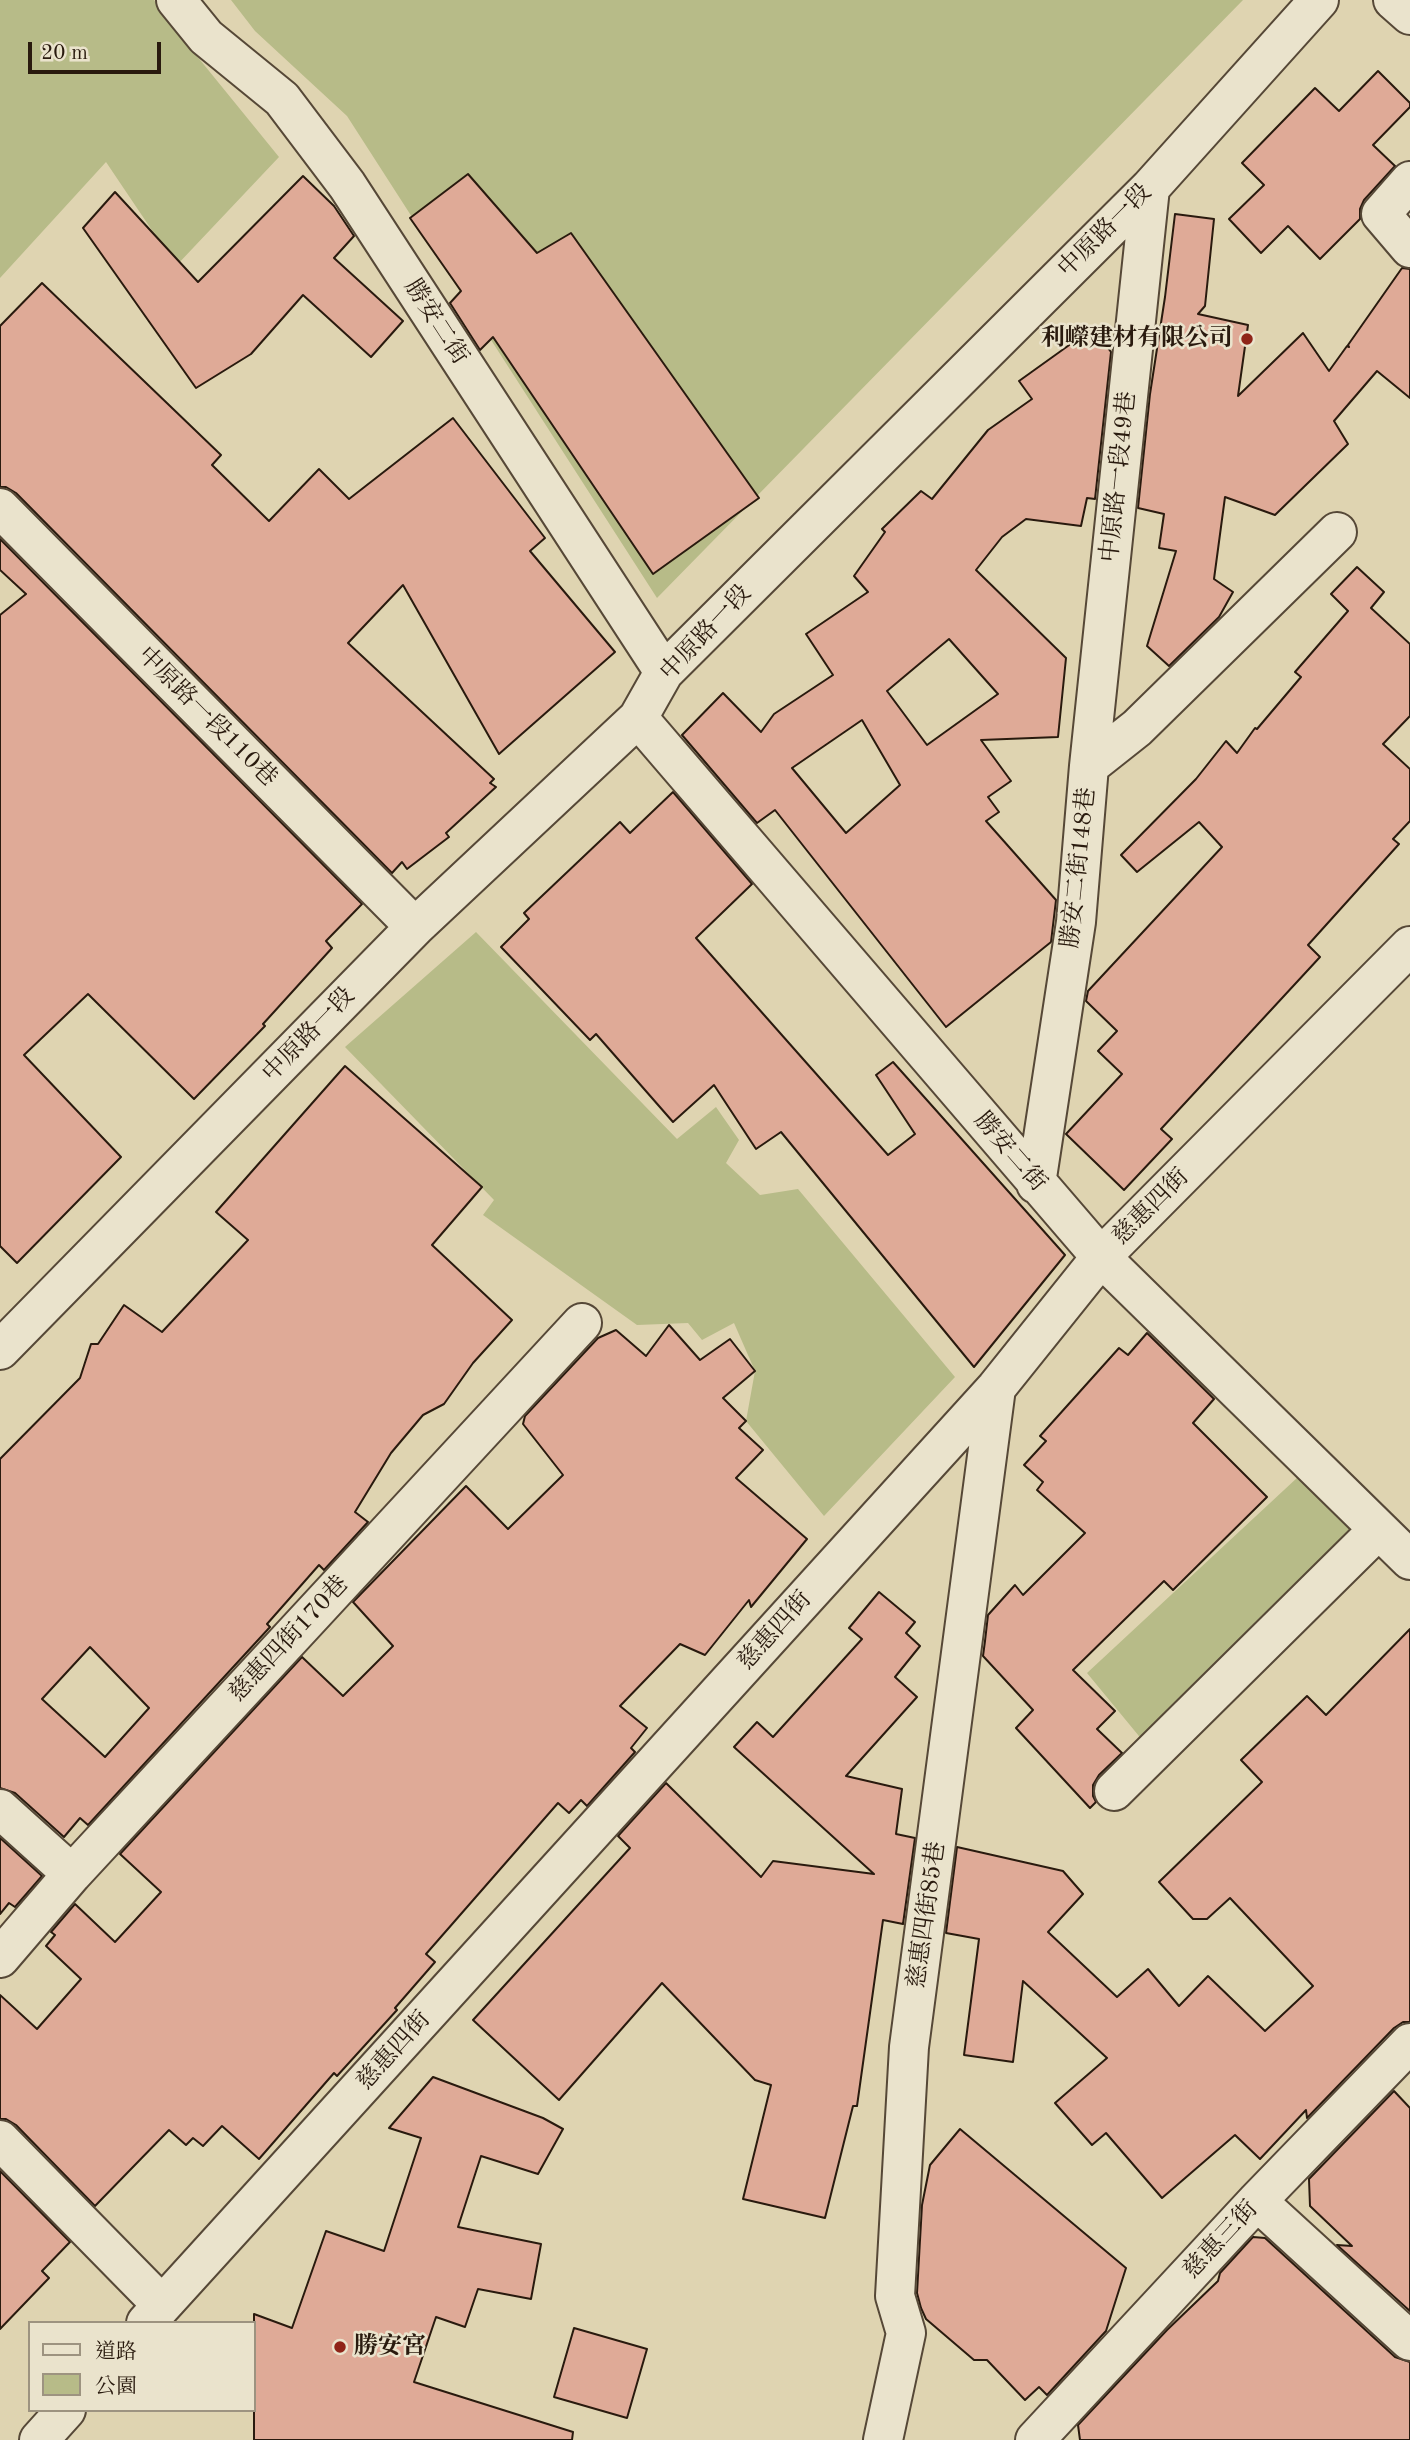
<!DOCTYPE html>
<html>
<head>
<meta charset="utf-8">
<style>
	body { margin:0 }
	#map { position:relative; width:1410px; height:2440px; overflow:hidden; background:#dfd4b1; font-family:"Old Standard TT","Noto Serif TC",serif }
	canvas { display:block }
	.legend { position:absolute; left:28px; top:2321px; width:228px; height:91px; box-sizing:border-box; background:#eae3cc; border:2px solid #9d9380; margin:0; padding:9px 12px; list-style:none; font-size:21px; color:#291a0e }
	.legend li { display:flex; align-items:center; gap:14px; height:35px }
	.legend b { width:35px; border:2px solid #9d9380 }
	.scale { position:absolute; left:28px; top:42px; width:133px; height:32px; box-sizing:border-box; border:4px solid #291a0e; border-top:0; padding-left:9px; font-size:21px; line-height:24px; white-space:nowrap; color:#291a0e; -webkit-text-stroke:5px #eae3cc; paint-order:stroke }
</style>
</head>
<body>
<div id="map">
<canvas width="1410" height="2440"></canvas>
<ul class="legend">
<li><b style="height:9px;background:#eae3cc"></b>道路</li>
<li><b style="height:19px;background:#b7bb88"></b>公園</li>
</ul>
<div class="scale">20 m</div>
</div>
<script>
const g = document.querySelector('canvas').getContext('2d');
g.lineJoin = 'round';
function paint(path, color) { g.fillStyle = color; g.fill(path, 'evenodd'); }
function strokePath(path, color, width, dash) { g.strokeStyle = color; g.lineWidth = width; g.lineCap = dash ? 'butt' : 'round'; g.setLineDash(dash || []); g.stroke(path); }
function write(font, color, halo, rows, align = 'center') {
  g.font = font + ' "Old Standard TT","Noto Serif TC",serif'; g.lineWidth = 5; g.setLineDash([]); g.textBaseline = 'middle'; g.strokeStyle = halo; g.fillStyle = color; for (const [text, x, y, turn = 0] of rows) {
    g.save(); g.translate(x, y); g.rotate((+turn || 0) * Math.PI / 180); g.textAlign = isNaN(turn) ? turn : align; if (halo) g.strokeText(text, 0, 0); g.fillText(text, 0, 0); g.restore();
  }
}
paint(new Path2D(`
	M0,0H154L170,23L279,157L176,266L106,162L0,278Z
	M231,0H1243L657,598L347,116L255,31Z
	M476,932L677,1139L716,1107L739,1140L726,1163L760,1195L798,1189L955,1377L824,1516L746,1421L755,1371L734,1323L702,1340L688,1323L637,1325L483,1215L494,1200L345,1047Z
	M1298,1477L1362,1536L1148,1747L1087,1673Z`), '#b7bb88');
const building = new Path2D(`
	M1378,71L1410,103V107L1373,145L1395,166L1364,200L1360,209V219L1320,259L1288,226L1261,253L1229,219L1264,185L1242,163L1315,88L1339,111Z
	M468,174L537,253L571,233L759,498L653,574L493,337L480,350L450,303L461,291L410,218Z
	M303,176L334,206L354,236L334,258L403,321L371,357L303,295L251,354L196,388L83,228L115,192L198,282Z
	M1175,214L1214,219L1205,306L1198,314L1248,325L1238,396L1303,333L1329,371L1347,346L1349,347L1348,345L1402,268L1410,269V398L1377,371L1334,421L1348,444L1275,515L1225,497L1214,579L1233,592L1219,617L1169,666L1147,646L1176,551L1159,548L1164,514L1138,508L1150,394L1165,297Z
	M42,283L221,455L212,465L269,521L319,469L349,499L453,418L545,538L530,551L615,652L499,754L403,585L348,643L494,779L490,783L496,787L446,833L449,837L407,869L402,862L392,873L16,493L6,487H0V326Z
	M1093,328L1111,352L1095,499L1087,498L1081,526L1026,519L1002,537L976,570L1066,658L1058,737L981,740L1011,781L988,797L999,812L986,821L1056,900L1051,942L946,1027L775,810L757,823L682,735L723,693L761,732L774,714L833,675L806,634L868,592L854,576L885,532L882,529L921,491L932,499L988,430L1032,399L1019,381ZM949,639L998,694L927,745L887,691ZM862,720L900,785L846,833L792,768Z
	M0,539L362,904L326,941L332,948L263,1024L265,1026L194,1099L88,994L24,1055L121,1157L17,1263L0,1246V615L26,594L0,570Z
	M1357,567L1384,592L1371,608L1410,644V716L1383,744L1410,769V821L1393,839L1399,844L1308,945L1320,957L1161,1129L1172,1139L1124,1190L1066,1134L1122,1074L1098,1051L1117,1031L1086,1001L1088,991L1222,847L1199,822L1137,872L1121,855L1196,779L1226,741L1237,753L1255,728L1257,729L1301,677L1295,672L1348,611L1331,594Z
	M673,792L752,884L696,938L888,1155L915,1134L876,1075L893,1062L1065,1255L974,1367L781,1132L756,1149L714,1085L673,1122L596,1034L590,1040L501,947L529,919L524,913L620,822L630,833Z
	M345,1066L482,1187L432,1245L512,1320L473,1363L444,1404L423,1415L391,1453L355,1512L368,1522L324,1570L319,1565L267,1624L270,1627L88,1825L80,1818L64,1837L15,1793L0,1788V1459L80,1378L91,1344H98L124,1305L162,1332L248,1240L216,1212ZM90,1647L149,1708L105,1757L42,1699Z
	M669,1325L700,1360L730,1339L755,1371L723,1398L746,1421L739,1428L763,1450L736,1478L807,1539L751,1607L749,1600L705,1655L680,1644L620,1706L647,1728L631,1748L635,1752L587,1806L581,1800L569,1813L558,1803L426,1954L435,1962L395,2008L397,2010L337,2076L334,2073L259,2159L222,2126L203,2146L193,2138L186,2145L169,2130L95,2206L16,2125L6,2119H0V1995L37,2029L81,1979L46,1946L55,1935L51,1932L75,1904L115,1942L161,1892L120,1854L302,1657L343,1696L393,1646L353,1602L466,1486L508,1529L563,1475L523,1424L525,1416L598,1338L616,1330L646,1356Z
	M1147,1333L1214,1399L1193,1423L1267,1497L1173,1590L1164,1581L1073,1670L1115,1711L1097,1729L1122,1753L1099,1775L1093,1785V1796L1096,1802L1090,1808L1016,1728L1033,1710L983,1656L985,1641L988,1615L1015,1585L1023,1595L1085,1533L1037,1490L1043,1482L1024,1465L1046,1441L1040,1436L1119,1348L1128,1355Z
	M879,1592L915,1622L906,1633L920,1646L895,1677L917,1697L846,1776L902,1789L896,1834L915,1838L903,1924L883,1920L857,2106H853L825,2218L743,2199L771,2085L755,2080L662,1983L559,2100L473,2020L630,1848L618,1836L666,1783L761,1877L773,1861L874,1874L734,1747L757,1722L773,1737L862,1639L849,1628Z
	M1410,1629V2022H1403L1394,2028L1307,2118L1306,2110L1260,2159L1235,2135L1162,2198L1106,2133L1092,2145L1055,2103L1107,2058L1023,1981L1013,2062L964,2055L979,1939L946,1933L957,1847L1063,1871L1083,1894L1048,1932L1117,1997L1148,1969L1179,2006L1208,1976L1265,2031L1313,1986L1230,1898L1207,1919H1193L1159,1882L1262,1782L1241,1760L1307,1696L1326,1715Z
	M0,1838L42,1876L15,1907L9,1903L0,1914Z
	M433,2077L543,2118L563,2129L538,2174L481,2156L458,2227L541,2244L531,2299L478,2289L465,2327L436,2317L414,2382L573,2432L572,2440H254V2314L292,2328L326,2231L384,2251L421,2138L389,2128Z
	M1394,2091L1410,2108V2311L1337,2245L1352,2246L1310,2206L1309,2179Z
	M960,2129L1126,2268L1106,2331L1047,2395L1039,2387L1025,2400L987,2360H974L926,2319L921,2308L917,2293L922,2205L930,2165Z
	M0,2171L70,2242L42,2271L49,2278L0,2329Z
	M1253,2237L1265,2238L1395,2357L1410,2362V2440H1080L1078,2425L1167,2330L1218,2281L1220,2273Z
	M574,2328L647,2349L627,2418L554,2397Z`);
paint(building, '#dfaa97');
strokePath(building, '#291a0e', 2);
const minor = new Path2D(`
	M176,0L206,37L282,99L347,185L664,672
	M1393,0L1410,15
	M1410,181L1381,214L1410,248
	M0,508L415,927
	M638,718L1101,1257L1410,1560
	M1089,766L1137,728L1337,532
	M1036,1184L1076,922L1089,766L1150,188
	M0,1350L415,927L638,718L664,672L1150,188L1319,0
	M1114,1791L1378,1530
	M0,1809L72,1874
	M0,1958L72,1874L582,1323
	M0,2140L162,2305
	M1257,2201L1410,2341
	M146,2323L996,1388L1101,1257L1410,946
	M39,2440L66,2410
	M883,2440L906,2333L895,2296L909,2047L996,1388
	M1035,2440L1257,2201L1410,2043`);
strokePath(minor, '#564837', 42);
strokePath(minor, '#eae3cc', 38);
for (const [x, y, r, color] of [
	[1247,339,7,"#8f2418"],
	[340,2347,7,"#8f2418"]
]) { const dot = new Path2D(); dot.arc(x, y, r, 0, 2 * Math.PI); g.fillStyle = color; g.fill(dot); strokePath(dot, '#eae3cc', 2.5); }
write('24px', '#291a0e', '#eae3cc', [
	["中原路一段",1105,231,-45],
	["勝安二街",436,322,57],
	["中原路一段49巷",1119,477,-84],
	["中原路一段",706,633,-47],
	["中原路一段110巷",207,717,45],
	["勝安二街148巷",1079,868,-84],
	["中原路一段",309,1035,-46],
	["勝安二街",1010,1152,49],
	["慈惠四街",1151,1207,-45],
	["慈惠四街",775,1631,-48],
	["慈惠四街170巷",289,1639,-47],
	["慈惠四街85巷",927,1915,-82],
	["慈惠四街",394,2051,-48],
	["慈惠三街",1221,2240,-47]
]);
write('bold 24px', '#291a0e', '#eae3cc', [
	["利嶸建材有限公司",1233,339],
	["勝安宮",354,2347,"left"]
], 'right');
</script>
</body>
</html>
